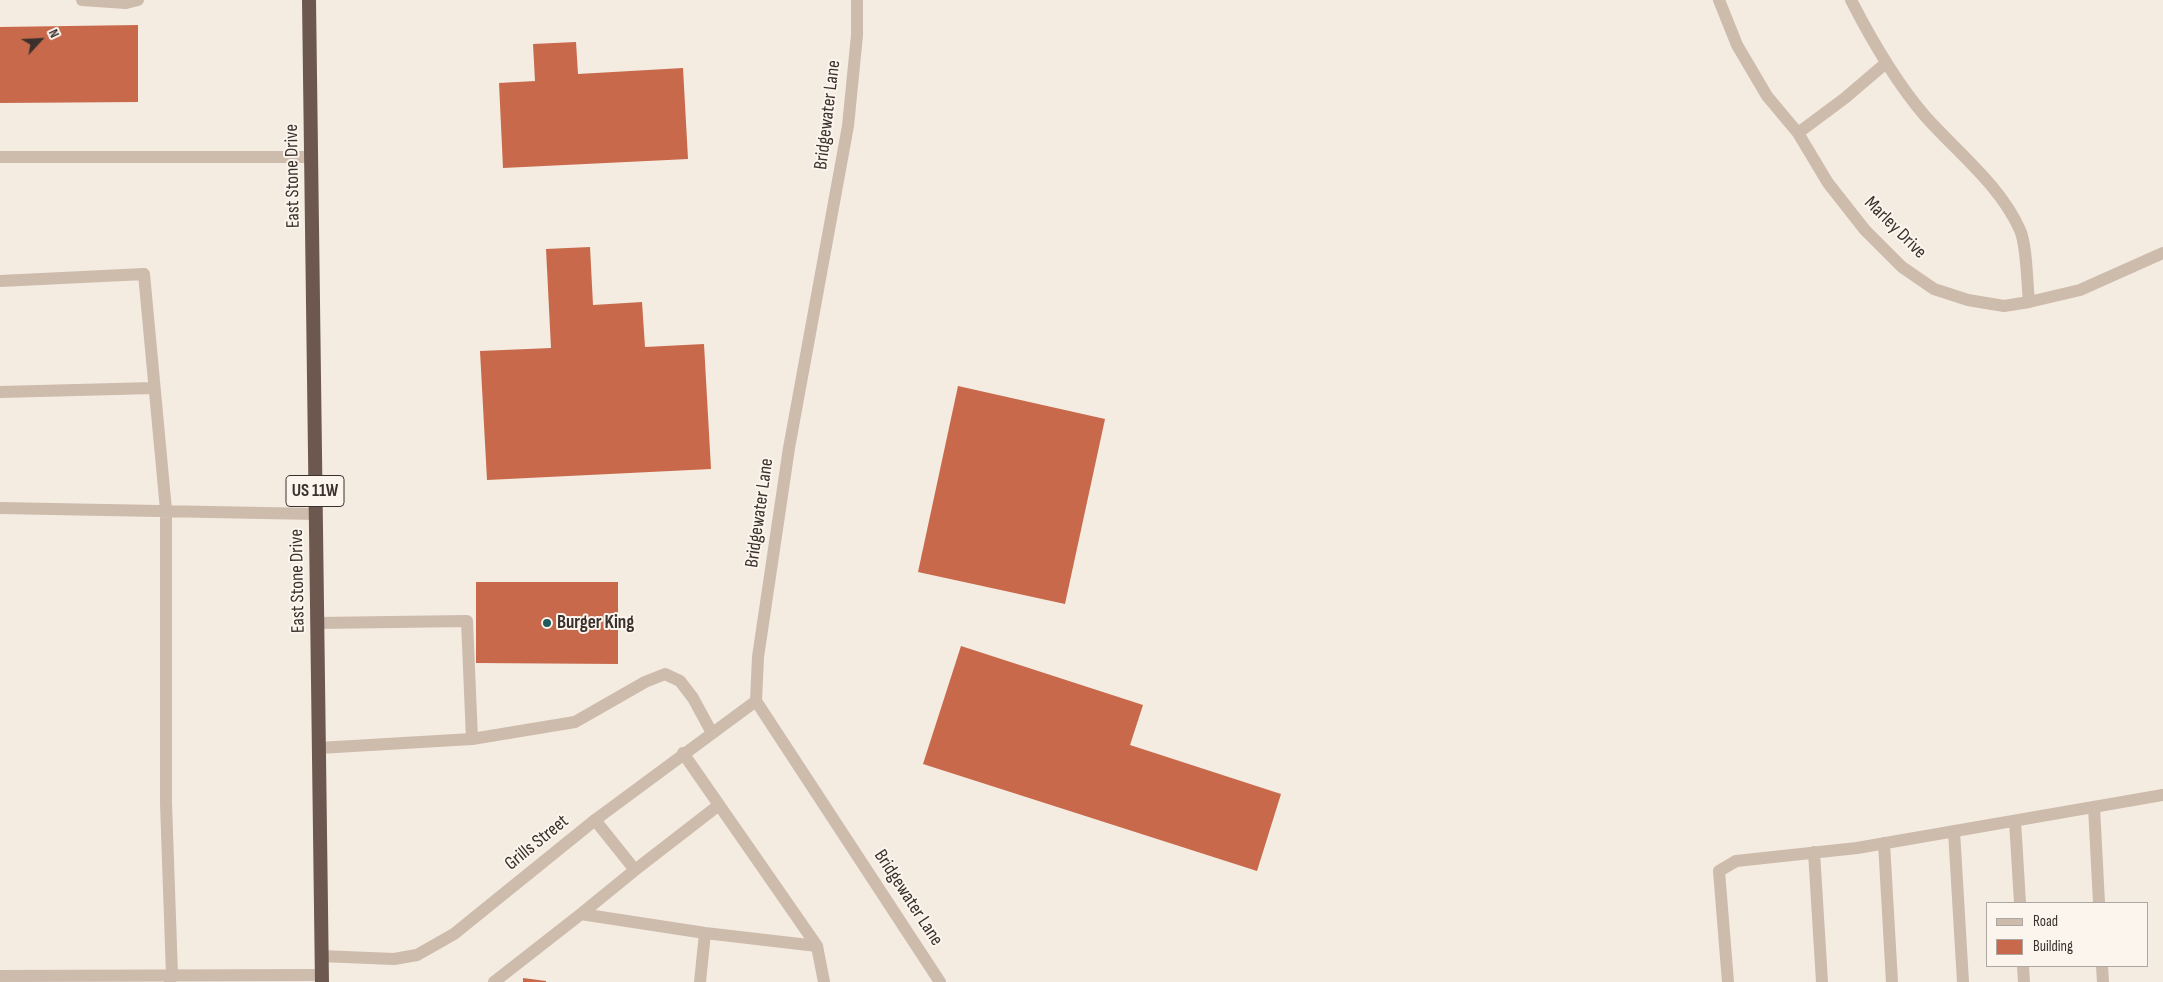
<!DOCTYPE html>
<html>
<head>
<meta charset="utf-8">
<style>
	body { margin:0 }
	#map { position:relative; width:2163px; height:982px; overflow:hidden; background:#f4ebe1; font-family:"Sofia Sans Condensed",sans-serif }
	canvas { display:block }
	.legend { position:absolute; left:1986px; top:902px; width:162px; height:65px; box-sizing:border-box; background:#fbf5ee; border:1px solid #aea6a0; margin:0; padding:6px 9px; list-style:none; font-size:15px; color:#3b302b }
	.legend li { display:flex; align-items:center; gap:10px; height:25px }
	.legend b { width:25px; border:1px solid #aea6a0 }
	.north { position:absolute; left:15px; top:15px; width:50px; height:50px; -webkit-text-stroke:4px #fbf5ee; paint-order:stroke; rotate:65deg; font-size:14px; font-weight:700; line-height:20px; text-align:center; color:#3b302b }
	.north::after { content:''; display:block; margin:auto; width:18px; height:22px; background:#3b302b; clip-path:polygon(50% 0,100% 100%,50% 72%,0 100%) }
</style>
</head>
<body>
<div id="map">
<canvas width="2163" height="982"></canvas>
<ul class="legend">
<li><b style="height:6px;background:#cdbbac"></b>Road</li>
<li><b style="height:14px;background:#c8694b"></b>Building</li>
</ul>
<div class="north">N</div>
</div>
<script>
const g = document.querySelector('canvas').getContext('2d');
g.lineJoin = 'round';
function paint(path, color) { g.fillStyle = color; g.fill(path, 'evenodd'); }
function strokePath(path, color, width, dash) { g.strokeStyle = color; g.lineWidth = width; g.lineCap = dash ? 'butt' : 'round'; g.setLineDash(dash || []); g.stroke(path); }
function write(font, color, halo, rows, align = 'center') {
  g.font = font + ' "Sofia Sans Condensed",sans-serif'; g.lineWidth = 4; g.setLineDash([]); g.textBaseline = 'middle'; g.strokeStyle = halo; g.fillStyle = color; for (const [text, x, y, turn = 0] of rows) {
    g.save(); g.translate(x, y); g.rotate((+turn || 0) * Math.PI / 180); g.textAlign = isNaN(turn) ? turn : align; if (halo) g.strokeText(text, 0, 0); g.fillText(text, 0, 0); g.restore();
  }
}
paint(new Path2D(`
	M138,25V102L0,103V27Z
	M576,42L578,74L683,68L688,159L503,168L499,83L535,81L533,44Z
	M590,247L593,305L642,302L645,347L704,344L711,469L487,480L480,351L551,348L546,249Z
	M958,386L1105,419L1065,604L918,572Z
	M476,582H618V664L476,663Z
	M961,646L1143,705L1130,745L1281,794L1257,871L923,764Z
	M523,978L546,981V982H523Z`), '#c8694b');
strokePath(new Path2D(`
	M82,0L126,3L138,0
	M1719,0L1737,45L1767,96L1798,133L1828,183L1865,230L1902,267L1934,289L1968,300L2004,306L2029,302L2080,290L2163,253
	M1851,0C1872,41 1895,81 1925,116C1957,152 2000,185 2020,230C2027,246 2027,284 2029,302
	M1798,133L1845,98L1886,63
	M0,157H311
	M0,281L144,274L166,510V803L172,975L170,982
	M0,392L154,388
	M0,508L316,514
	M317,623L467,621L472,739L319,748
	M472,739L575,722L645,682L665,674L680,681L693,698L712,733
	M683,753L817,946L824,982
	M2094,807L2099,903
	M595,820L635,870L719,805
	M2015,821L2020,903
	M1954,831L1963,982
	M1884,843L1892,982
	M1814,852L1822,982
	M635,870L581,914L705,933L817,946
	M2023,966L2024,982
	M2102,966L2103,982
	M0,976L321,975
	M494,982L581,914
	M700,982L705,933
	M1728,982L1719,871L1736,861L1857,848L2163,795`), '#cdbbac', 12);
strokePath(new Path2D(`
	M857,0V35L848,126L789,448L758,657L756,701L940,982
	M321,956L394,959L417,955L454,934L595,820L756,701`), '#cdbbac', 12);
strokePath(new Path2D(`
	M309,0L322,982`), '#6c584f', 14);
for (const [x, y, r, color] of [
	[547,623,5,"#1f5a5e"]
]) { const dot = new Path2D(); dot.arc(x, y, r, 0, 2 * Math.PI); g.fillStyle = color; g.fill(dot); strokePath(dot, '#fbf5ee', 2); }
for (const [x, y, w] of [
	[315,491,58]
]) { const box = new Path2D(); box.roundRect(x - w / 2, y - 15.5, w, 31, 4); g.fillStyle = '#fbf5ee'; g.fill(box); strokePath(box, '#3b302b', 1); }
write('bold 18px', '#3b302b', null, [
	["US 11W",315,491]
]);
write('19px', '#3b302b', '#fbf5ee', [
	["Bridgewater Lane",828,115,-83],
	["East Stone Drive",293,176,-91],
	["Marley Drive",1895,228,45],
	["Bridgewater Lane",760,513,-82],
	["East Stone Drive",298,581,-91],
	["Grills Street",537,843,-39],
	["Bridgewater Lane",908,898,57]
]);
write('bold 19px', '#3b302b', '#fbf5ee', [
	["Burger King",557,623]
], 'left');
</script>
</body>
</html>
